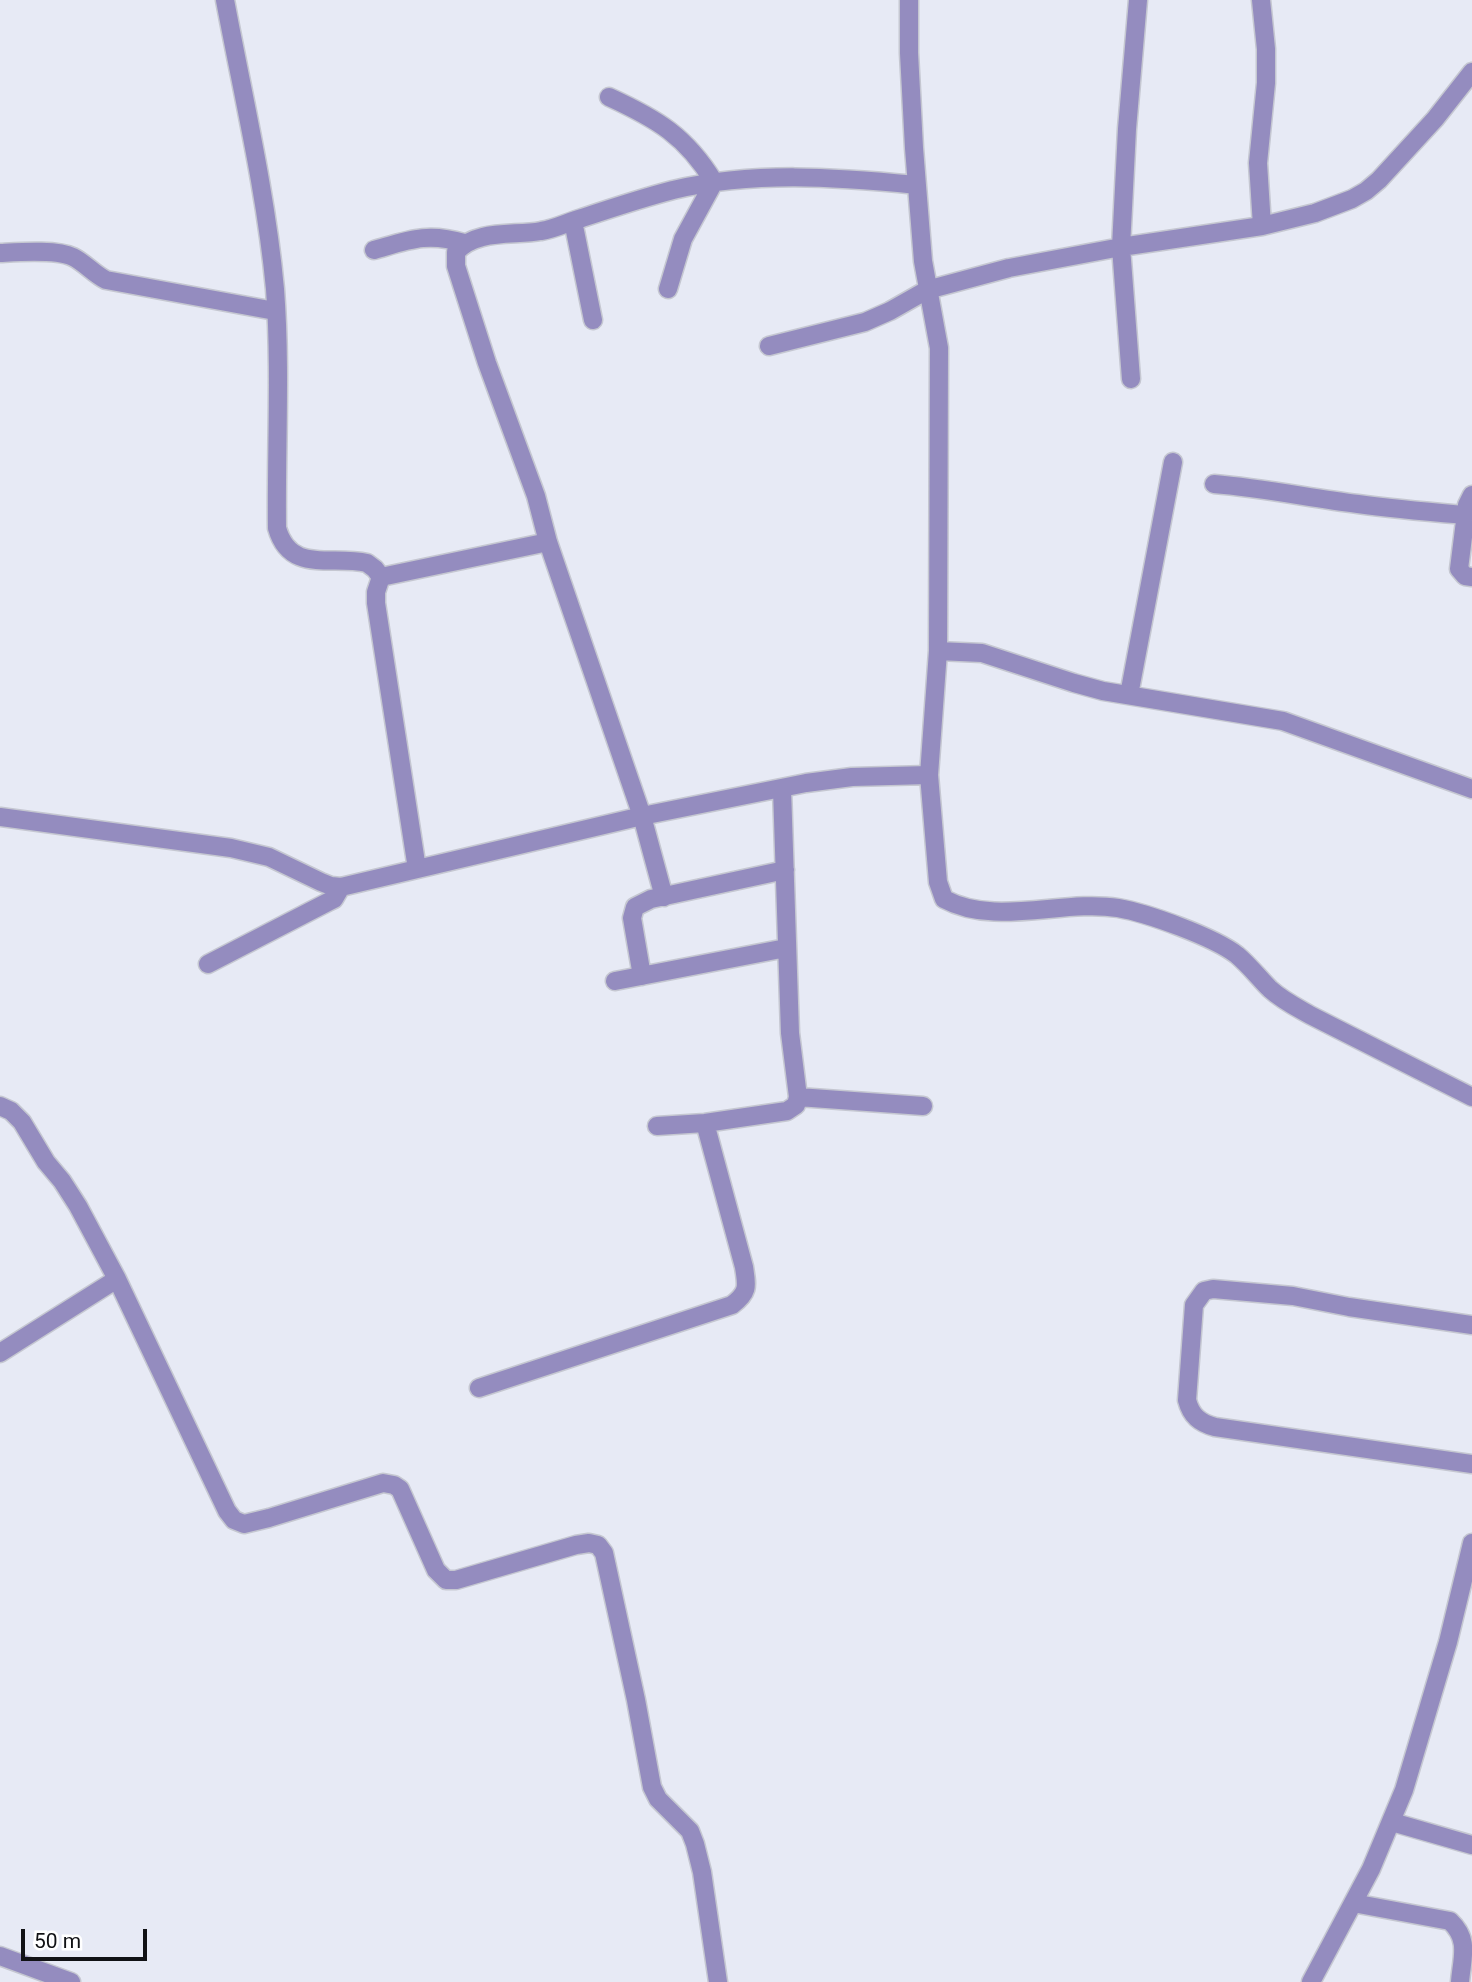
<!DOCTYPE html>
<html>
<head>
<meta charset="utf-8">
<style>
	body { margin:0 }
	#map { position:relative; width:1472px; height:1982px; overflow:hidden; background:#e7eaf5; font-family:Roboto,sans-serif }
	canvas { display:block }
	.scale { position:absolute; left:21px; top:1929px; width:126px; height:32px; box-sizing:border-box; border:4px solid #111215; border-top:0; padding-left:9px; font-size:21px; line-height:24px; white-space:nowrap; color:#111215; -webkit-text-stroke:5px #fff; paint-order:stroke }
</style>
</head>
<body>
<div id="map">
<canvas width="1472" height="1982"></canvas>
<div class="scale">50 m</div>
</div>
<script>
const g = document.querySelector('canvas').getContext('2d');
g.lineJoin = 'round';
function strokePath(path, color, width, dash) { g.strokeStyle = color; g.lineWidth = width; g.lineCap = dash ? 'butt' : 'round'; g.setLineDash(dash || []); g.stroke(path); }
const minor = new Path2D(`
	M225,0C243,96 266,192 275,289C281,368 276,449 277,528C290,574 331,555 367,563L375,569L381,577
	M1138,0L1127,129L1121,247L1262,226L1315,213L1352,199L1366,191L1379,180L1435,119L1472,72
	M1261,0L1266,49V83L1258,163L1262,226
	M609,97C657,119 686,136 714,182L683,239L668,289
	M573,221L593,320
	M374,250C409,240 427,232 464,243
	M0,253C19,252 57,249 73,257C85,263 94,274 106,280L275,311
	M769,346L865,322L890,311L927,290L1009,268L1121,247L1131,379
	M1214,484C1263,488 1310,498 1358,504C1394,509 1430,512 1465,515
	M1472,495L1467,505L1459,569L1465,576L1472,577
	M938,651L982,653L1074,683L1103,691L1283,721L1472,789
	M1129,695L1173,462
	M929,775L938,882L944,899C996,927 1062,899 1118,908C1147,913 1214,937 1237,955C1249,965 1259,978 1270,989C1282,1000 1296,1007 1310,1015L1472,1097
	M0,817L231,848L269,857L321,882L331,886L341,887L642,816L806,783L852,777L929,775L938,651L939,348L923,261L914,148L909,53V0
	M417,869L376,603V592L381,577L548,542
	M664,897L642,816L548,542L536,496L487,363L456,266V252C476,229 513,236 541,231C555,229 568,222 582,218C612,208 642,198 673,190C755,171 835,177 917,185
	M208,964L328,902L334,899L341,887
	M642,976L632,918L635,907L651,899L785,870
	M615,981L786,948
	M798,1097L923,1106
	M0,1106L11,1111L22,1122L46,1162L62,1181L78,1206L117,1279L227,1511L234,1520L244,1524L269,1518L383,1483L394,1485L400,1489L436,1570L446,1580H456L576,1545L589,1543L598,1545L604,1553L636,1700L652,1787L658,1799L690,1831L695,1844L702,1872L718,1982
	M657,1126L705,1123L787,1111L796,1105L798,1097L790,1033L782,789
	M1472,1325L1349,1307L1293,1296L1213,1289L1204,1291L1194,1305L1187,1400C1191,1416 1200,1423 1215,1427L1472,1464
	M0,1353L117,1279
	M479,1388L732,1305C749,1292 747,1286 744,1267L705,1123
	M1392,1822L1472,1845
	M1353,1903L1450,1921C1470,1940 1462,1957 1460,1982
	M0,1956L71,1982
	M1311,1982L1371,1869L1404,1790L1448,1642L1472,1543`);
strokePath(minor, '#c5c7d1', 21);
strokePath(minor, '#948cbf', 18);
</script>
</body>
</html>
